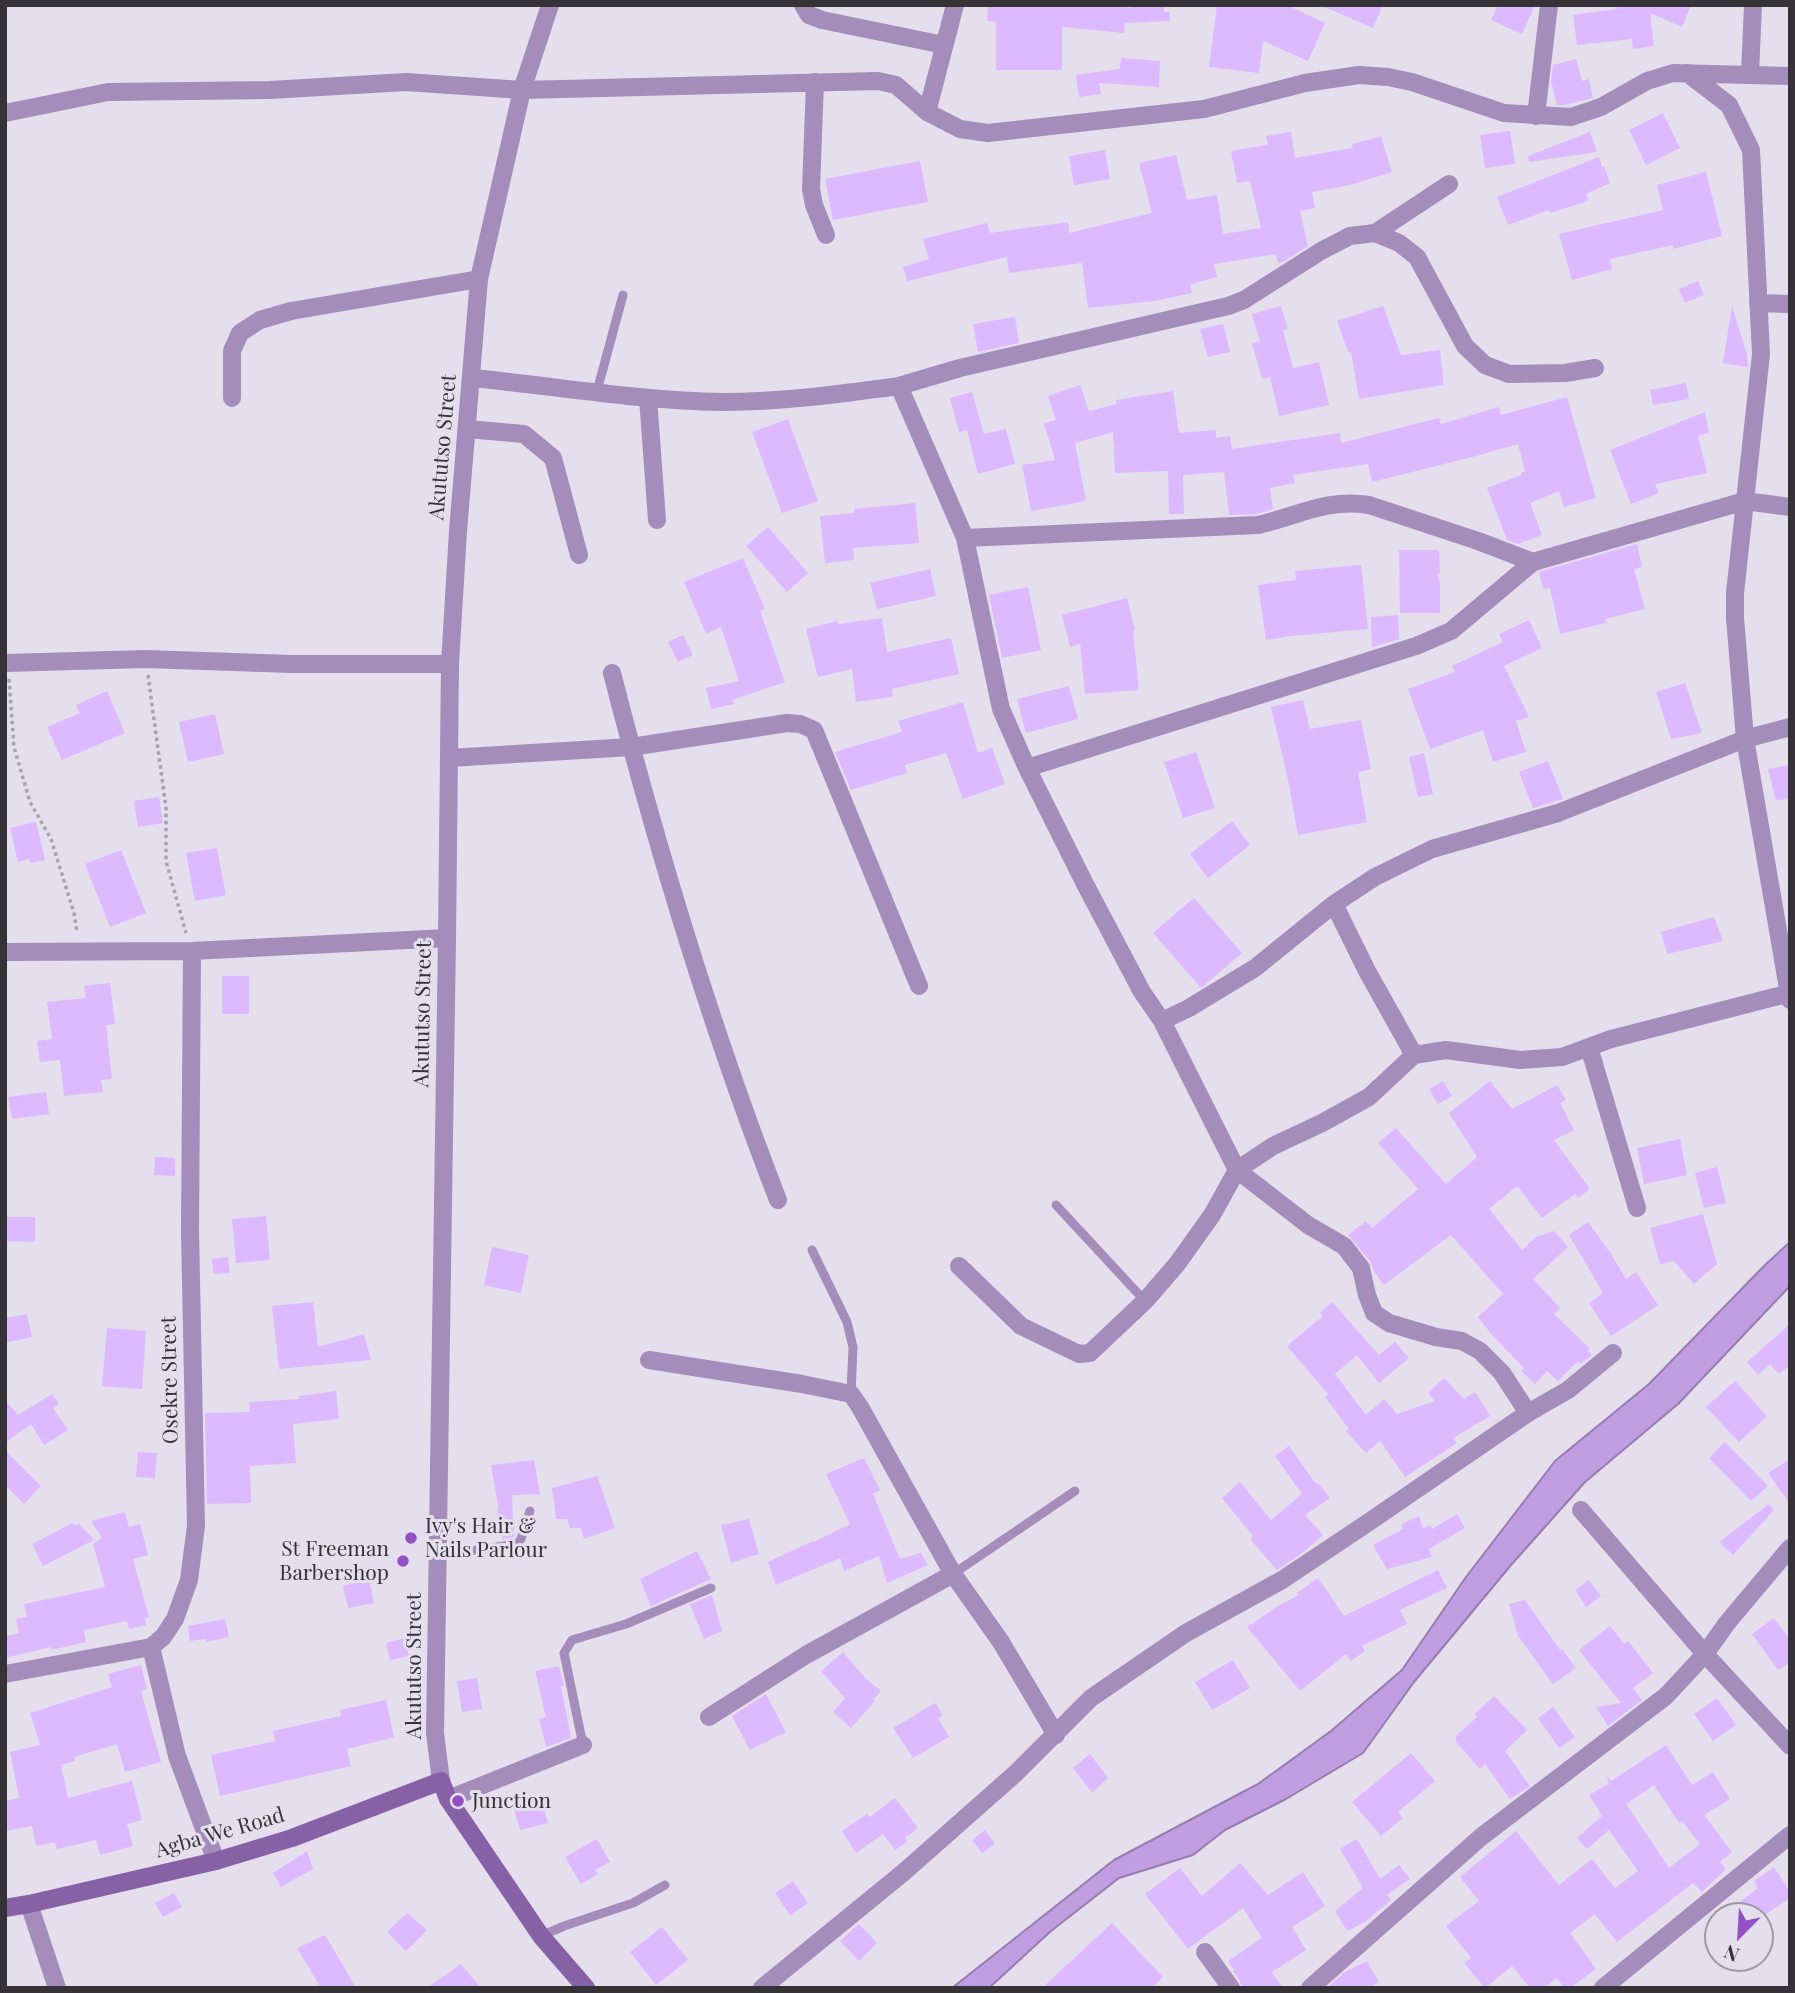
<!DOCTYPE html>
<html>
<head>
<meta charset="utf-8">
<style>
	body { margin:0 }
	#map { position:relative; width:1795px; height:1993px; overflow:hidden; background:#e5deed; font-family:"Playfair Display",serif }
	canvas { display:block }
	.frame { position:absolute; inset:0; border:7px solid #353238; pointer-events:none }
	.north { position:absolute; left:1704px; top:1902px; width:70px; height:70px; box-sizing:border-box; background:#e5deed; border:2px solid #9f99a5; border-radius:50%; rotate:204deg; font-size:19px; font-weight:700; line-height:28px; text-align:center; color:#353238 }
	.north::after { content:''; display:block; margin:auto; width:24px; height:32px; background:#9350c5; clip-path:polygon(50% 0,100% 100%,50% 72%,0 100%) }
</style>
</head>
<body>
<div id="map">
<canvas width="1795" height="1993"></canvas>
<div class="frame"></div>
<div class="north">N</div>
</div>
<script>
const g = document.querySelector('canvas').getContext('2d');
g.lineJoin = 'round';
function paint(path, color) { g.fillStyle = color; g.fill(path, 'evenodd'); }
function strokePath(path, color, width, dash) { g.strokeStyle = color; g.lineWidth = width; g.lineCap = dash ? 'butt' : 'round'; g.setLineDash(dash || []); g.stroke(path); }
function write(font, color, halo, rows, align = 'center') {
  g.font = font + ' "Playfair Display",serif'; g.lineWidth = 6; g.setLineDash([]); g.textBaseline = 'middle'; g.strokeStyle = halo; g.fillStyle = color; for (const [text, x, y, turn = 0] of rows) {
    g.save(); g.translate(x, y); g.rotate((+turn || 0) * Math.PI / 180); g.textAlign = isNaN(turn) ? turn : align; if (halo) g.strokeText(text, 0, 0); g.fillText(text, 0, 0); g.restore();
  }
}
const water = new Path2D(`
	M1790,1242V1286L1678,1404L1585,1482L1511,1565L1414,1682L1363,1753L1286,1799L1225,1830L1193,1855L1119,1878L1051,1931L989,1988H952L1114,1860L1258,1784L1331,1731L1402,1670L1466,1577L1555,1461L1649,1384L1765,1265Z`);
paint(water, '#c19de2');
strokePath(water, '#977daf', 2);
paint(new Path2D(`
	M988,5H1109L1131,8V5H1164V12H1170V21L1125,23L1124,33L1062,27V70H996V22L987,21Z
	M1217,5H1287L1325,23L1308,61L1263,41L1259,73L1209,67Z
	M1320,5H1383L1373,28Z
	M1498,5H1535L1522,34L1491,20Z
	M1617,5H1691L1682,27L1650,13L1654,46L1633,49L1632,39L1577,45L1573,15L1617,9Z
	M1121,58L1160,61L1159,87L1099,83L1101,94L1079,97L1076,75L1120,69Z
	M1576,59L1582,81L1589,79L1593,98L1564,105H1557L1551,82L1553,65Z
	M1663,113L1680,148L1646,165L1629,130Z
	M1510,131L1515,164L1485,168L1480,135Z
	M1291,132L1295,158L1353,148L1352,144L1381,136L1392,172L1350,185L1312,192L1315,208L1300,211L1308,246L1283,262L1278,263L1276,254L1214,264L1217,277L1190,284L1192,293L1154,301L1088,308L1082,263L1009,273L1007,257L907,281L903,267L929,259L923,239L987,223L990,233L1068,222L1069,233L1152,213L1139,163L1176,155L1187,200L1217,195L1223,234L1261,228L1250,181L1237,183L1231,151L1268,145L1266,136Z
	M1590,132L1597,152L1529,162L1528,156Z
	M1105,150L1110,179L1074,185L1069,156Z
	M1599,157L1602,167L1604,166L1610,183L1586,194L1588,201L1550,213L1549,210L1508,225L1497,197Z
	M920,161L928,202L833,220L825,179Z
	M1706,172L1722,236L1673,249V245L1610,259L1612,269L1572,280L1559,234L1663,210L1657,185Z
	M1698,281L1704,295L1685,303L1679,289Z
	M1281,306L1288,329L1283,330L1293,368L1319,362L1329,405L1279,416L1270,377L1262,379L1252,343L1260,341L1252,314Z
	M1383,306L1401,355L1440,350L1444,385L1359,399L1351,351L1348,352L1337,321Z
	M1732,306L1747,354L1748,367L1723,363Z
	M1015,317L1019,343L978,352L973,324Z
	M1223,324L1230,352L1208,357L1200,329Z
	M1686,383L1689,399L1653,405L1650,390Z
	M1080,385L1089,411L1117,404L1116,400L1173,391L1179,433L1216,430V438L1230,436L1232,449L1340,433L1341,443L1439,418L1441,424L1499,407L1501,415L1567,397L1596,498L1564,507L1559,491L1530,503L1542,535L1518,544L1507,540L1487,488L1521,475V473L1525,471L1518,444L1476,456L1372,482L1368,464L1293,475L1295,483L1270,488L1273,509L1256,514L1229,515L1224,472L1183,475L1184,514H1169L1168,471L1115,473L1113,432L1075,443L1086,501L1031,511L1022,465L1055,460L1044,423L1056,420L1048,396Z
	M972,392L984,434L1006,429L1015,464L978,474L967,430L959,432L950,398Z
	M1705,412L1709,433L1698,435L1707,473L1655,484L1659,493L1631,504L1610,450Z
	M788,419L818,501L782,513L752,432Z
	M915,503L919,543L853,548L854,560L825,563L820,516L854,513V509Z
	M768,527L808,573L787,592L746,546Z
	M1637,544L1642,567L1634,569L1645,609L1605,619L1606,623L1560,634L1550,588L1543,589L1539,572Z
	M1399,550H1439L1440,573L1437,574L1440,583V613H1400Z
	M743,558L765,609L760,611L785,682L732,700L734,704L711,709L706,688L739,681L721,627L706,634L684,582Z
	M1361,565L1368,629L1291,636L1266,640L1258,585L1296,580L1295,571Z
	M930,569L936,596L877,609L870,583Z
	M1028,587L1041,650L1002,658L989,595Z
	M1127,598L1135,630L1133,631L1139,690L1085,694L1080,644L1070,647L1062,615Z
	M1398,615L1399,639L1372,647L1371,617Z
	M882,618L887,652L951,638L959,674L892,689L893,697L856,702L852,669L818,677L806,629L837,621L838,624Z
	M1529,620L1542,648L1504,666L1529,717L1516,721L1526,752L1493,762L1483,730L1430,749L1408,689L1455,672L1452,666L1503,642L1499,634Z
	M683,635L693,655L678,662L668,642Z
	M1685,683L1702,733L1671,739L1656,692Z
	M1069,686L1078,719L1026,733L1017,699Z
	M107,691L125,733L62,760L47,727L80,713L76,705Z
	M1303,700L1310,729L1361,720L1371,769L1358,772L1367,822L1298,835L1288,780L1271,707Z
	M963,702L978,753L992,748L1005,784L963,799L946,753L905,765L907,773L851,790L835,752L902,732L898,721Z
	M215,714L224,754L188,762L179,722Z
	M1196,752L1215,808L1183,818L1164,762Z
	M1424,753L1433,794L1418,797L1409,757Z
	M1548,761L1563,799L1533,808L1519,772Z
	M1790,765V799L1776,800L1768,769Z
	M159,797L163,823L138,827L134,801Z
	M1232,821L1250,845L1208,878L1190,854Z
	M36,822L45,860L30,863L29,859L18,862L10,828Z
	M217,848L226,895L195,901L186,853Z
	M121,850L146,913L110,927L85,864Z
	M1194,898L1242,953L1201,988L1153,933Z
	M1714,917L1723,941L1667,954L1661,932Z
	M222,976H249V1014H222Z
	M110,983L115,1024L106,1025L112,1079L101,1080L103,1092L64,1096L60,1060L40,1062L37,1041L52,1039L47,1002L86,998L84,986Z
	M1443,1081L1452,1096L1438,1104L1429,1089Z
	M1490,1081L1512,1109L1557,1085L1566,1100L1560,1103L1574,1130L1554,1140L1590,1189L1578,1198L1575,1194L1542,1218L1517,1186L1489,1209L1522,1250L1536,1237L1554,1231L1568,1247L1533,1279L1560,1308L1554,1314L1590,1349L1588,1350L1592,1355L1580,1364L1578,1361L1558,1381L1547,1371L1535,1384L1521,1371L1524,1368L1492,1335L1478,1317L1503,1294L1451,1235L1384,1285L1374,1272L1370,1261L1348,1235L1366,1221L1372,1228L1418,1189L1378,1143L1396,1128L1446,1184L1477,1157L1449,1113Z
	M46,1092L49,1114L12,1119L8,1097Z
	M1680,1139L1687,1175L1644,1184L1637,1148Z
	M155,1157L175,1158V1176L154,1175Z
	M1717,1167L1726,1203L1704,1208L1695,1173Z
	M1703,1214L1717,1264L1694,1284L1674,1261L1660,1264L1650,1228Z
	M266,1216L270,1260L236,1263L232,1219Z
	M5,1217H35V1242L5,1241Z
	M1588,1222L1610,1252L1626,1279L1636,1272L1658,1305L1611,1336L1589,1303L1603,1293L1569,1235Z
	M492,1247L529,1255L521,1293L484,1285Z
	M228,1257L230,1273L213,1274L212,1259Z
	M313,1302L318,1347L364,1334L371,1360L279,1369L272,1306Z
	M1332,1302L1379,1355L1395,1342L1409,1358L1379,1383L1357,1355L1335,1374L1366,1415L1384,1399L1397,1414L1435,1401L1428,1393L1444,1378L1464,1399L1475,1392L1490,1416L1453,1438L1457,1443L1405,1477L1380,1441L1366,1453L1346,1431L1349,1429L1325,1397L1328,1394L1287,1346L1323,1316L1320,1313Z
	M27,1314L32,1337L5,1343V1318Z
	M1790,1324V1365L1779,1374L1770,1364L1758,1375L1747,1362Z
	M107,1328L146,1331L142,1389L102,1386Z
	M1735,1381L1767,1416L1739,1442L1706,1407Z
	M336,1391L339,1419L293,1424L296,1463L250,1466L251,1503L207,1504L205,1413L250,1412L249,1402L299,1399V1396Z
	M52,1394L59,1404L53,1408L68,1430L44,1445L31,1424L5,1443V1400L18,1415Z
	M1725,1442L1768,1486L1751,1501L1709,1458Z
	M1289,1446L1316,1484L1318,1483L1330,1498L1305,1515L1323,1535L1302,1553L1277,1570L1250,1539L1253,1536L1222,1498L1240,1482L1271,1520L1302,1494L1275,1456Z
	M5,1450L41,1486L24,1504L5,1485Z
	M138,1452L157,1453L155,1478L136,1477Z
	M864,1458L880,1490L873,1494L900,1559L921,1553L928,1565L887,1583L879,1556L844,1571L840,1558L776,1585L768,1562L813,1541L814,1542L850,1524L826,1474Z
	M1790,1459V1504L1768,1473Z
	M534,1460L540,1494L512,1495L514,1537L503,1539L501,1527H497L498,1505L491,1465Z
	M597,1476L615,1528L584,1539L581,1528H570L567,1519H556L552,1488Z
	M1769,1504L1774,1510L1733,1555L1719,1542Z
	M125,1512L129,1527L140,1524L148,1555L133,1559L149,1617L145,1618L146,1625L129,1629L127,1621L84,1630L86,1642L51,1650V1647L5,1658V1636L19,1633L16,1619L27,1617L24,1604L105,1587L93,1544L102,1538L91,1521Z
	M1457,1514L1465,1528L1429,1549L1432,1557L1387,1569L1373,1545L1403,1529L1401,1524L1419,1516L1423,1528L1431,1525L1432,1529Z
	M749,1519L759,1554L731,1563L721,1525Z
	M73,1523L74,1525L79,1524L94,1540L43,1566L32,1544Z
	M697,1551L711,1579L651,1606L640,1579Z
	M1438,1570L1447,1588L1400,1610L1407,1624L1362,1646L1365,1651L1351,1661L1346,1654L1300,1691L1247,1627L1278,1606L1299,1595L1297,1593L1318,1578L1344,1616Z
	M369,1580L374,1603L348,1608L343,1586Z
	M1589,1580L1601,1596L1586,1607L1575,1590Z
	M712,1595L722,1631L704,1639L690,1604Z
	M1525,1600L1560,1650L1562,1649L1576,1668L1553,1684L1518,1636L1509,1604Z
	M1774,1618L1790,1640V1663L1778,1670L1752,1634Z
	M225,1619L229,1637L206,1642L205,1639L190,1641L188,1626Z
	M1610,1626L1624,1644L1628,1641L1653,1673L1633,1688L1641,1699H1643L1608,1726L1596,1707L1621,1703L1579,1650Z
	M405,1638L409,1656L390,1660L386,1643Z
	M843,1652L866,1679L881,1691L873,1700L875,1701L851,1728L833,1712L845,1698L821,1671Z
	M1233,1660L1250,1688L1212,1710L1195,1682Z
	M141,1665L147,1689L141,1691L161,1762L125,1772L117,1744L74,1757L75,1761L61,1765L68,1798L132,1781L142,1820L127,1824L133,1846L100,1855L96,1840L57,1849L55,1842L36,1846L32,1826L5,1831V1801L19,1798L10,1752L40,1745L30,1713L112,1687L108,1674Z
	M559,1666L564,1686L561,1687L571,1738L546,1747L539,1719L546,1717L535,1671Z
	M477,1678L482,1709L462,1712L457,1681Z
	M766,1694L786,1732L750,1750L732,1716Z
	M1494,1696L1527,1730L1505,1751L1530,1786L1510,1799L1485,1764L1480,1769L1456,1742V1736L1477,1717L1475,1714Z
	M1717,1698L1736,1725L1713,1741L1694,1714Z
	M386,1700L394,1737L347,1749L351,1766L220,1796L211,1755L275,1741L273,1731L341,1716L340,1710Z
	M935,1703L943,1715L938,1718L949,1737L913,1758L893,1728Z
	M1553,1707L1575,1737L1559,1748L1538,1718Z
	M1666,1745L1692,1785L1713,1772L1730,1799L1704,1815L1732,1852L1720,1862L1726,1869L1702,1892L1693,1883L1617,1942L1595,1914L1570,1933L1596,1969L1570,1988H1564L1557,1978L1544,1988H1530L1512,1966L1485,1988L1464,1963L1471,1958L1446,1926L1479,1901L1460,1877L1516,1831L1559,1885L1592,1859L1615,1888L1638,1871L1609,1830L1587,1849L1577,1838L1602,1816L1589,1795L1608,1784L1609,1785L1607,1776L1611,1781ZM1654,1785L1679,1823L1682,1821L1700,1844L1669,1868L1626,1804Z
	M1411,1753L1435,1781L1398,1812L1403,1818L1381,1836L1352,1802Z
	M1090,1754L1108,1778L1092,1793L1073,1768Z
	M540,1795L548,1823L520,1830L512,1803Z
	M895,1798L918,1828L905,1838L907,1842L895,1850L883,1834L856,1853L842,1831L867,1814L870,1817Z
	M985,1830L995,1844L982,1853L972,1840Z
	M597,1839L610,1862L595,1870L598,1874L581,1884L565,1857Z
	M1357,1839L1380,1879L1399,1865L1410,1879L1387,1895L1391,1900L1365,1922L1347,1931L1335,1911L1363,1888L1340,1849Z
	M307,1851L313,1869L281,1887L273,1873Z
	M1240,1863L1268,1895L1303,1872L1325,1906L1292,1927L1306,1950L1272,1972L1283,1988H1242L1240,1981L1233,1971L1234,1970L1228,1961L1262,1938L1243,1908L1188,1949L1145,1894L1180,1868L1202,1896Z
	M1774,1867L1790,1892V1898L1763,1916H1722L1758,1888L1754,1881Z
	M793,1881L808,1903L790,1915L775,1893Z
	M174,1893L182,1907L163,1917L155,1903Z
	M407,1913L427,1930L406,1951L387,1932Z
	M1112,1923L1163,1977L1152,1988H1042Z
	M859,1924L877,1943L859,1961L840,1941Z
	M662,1927L688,1960L656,1985L630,1952Z
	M325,1935L356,1988H321L297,1948Z
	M1367,1961L1379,1982L1369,1988H1327L1345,1972Z
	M461,1964L481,1988H427Z`), '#ddb9ff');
strokePath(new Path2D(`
	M148,675L166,808V861L186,933
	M9,679L14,747L30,802L51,839L74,913L77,933`), '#a8a3ae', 3.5, [3.5, 3.5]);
strokePath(new Path2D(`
	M597,391L623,295
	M1056,1205L1145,1301
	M812,1250L847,1322L853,1347L851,1394
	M437,1556L517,1544L521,1539L530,1511
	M953,1574L1075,1491
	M583,1745L564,1653L572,1640L626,1624L711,1588
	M541,1936L564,1926L633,1903L665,1885`), '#a48cbb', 9);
strokePath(new Path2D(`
	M803,5L809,15L822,20L944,45
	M1687,73L1729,105L1751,150L1761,354L1735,593V618L1745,739L1790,1000
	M1750,74L1753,5
	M815,82L811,189L814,205L826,235
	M927,112L955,5
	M5,113L108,92L270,90L406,82L522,90L878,81L896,85L927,112L960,129L988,133L1204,109L1305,83L1359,75L1388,77L1412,82L1504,113L1571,117L1601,107L1647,81L1673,73L1790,76
	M1536,116L1549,5
	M1375,233L1449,184
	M1758,303L1790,304
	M472,378C555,386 639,401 723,402C782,402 840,394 899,386L965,538L1001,709L1027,768L1085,884L1142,992L1162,1021L1189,1008L1255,968L1334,904L1375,877L1432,849L1558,813L1745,739L1790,727
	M899,386L960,368L1228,306L1244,300L1321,251L1350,236L1375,233L1399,243L1417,257L1465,346L1485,365L1509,374L1565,373L1595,368
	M232,398V351L240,333L260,320L291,311L479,279
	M648,398L657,520
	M467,429L524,434L553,458L579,555
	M965,538L1258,525C1298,516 1327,498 1369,505L1478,541L1533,562L1451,631L1416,646L1027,768
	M1533,562L1745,501L1790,507
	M5,663L146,659L291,664H450
	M612,673C658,852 711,1028 778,1200
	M449,758L631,747L787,723L800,724L814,730L919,986
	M1334,904L1367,971L1414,1055
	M5,952L192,951L447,938
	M1162,1021L1237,1170L1308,1225L1344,1246L1361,1268L1367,1295L1374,1313L1389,1323L1436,1337L1462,1341L1480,1351L1502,1373L1528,1413
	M1589,1047L1637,1208
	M959,1266L1021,1326L1079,1354L1090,1353L1145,1301L1177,1264L1212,1215L1237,1170L1273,1146L1322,1123L1369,1097L1414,1055L1446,1050L1520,1060L1562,1057L1611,1039L1790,993
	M649,1360L802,1384L851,1394L860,1407L953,1574L1001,1642L1056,1735
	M1581,1510L1705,1654L1790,1746
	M151,1647L177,1756L216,1861
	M5,1674L151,1647L163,1637L175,1619L189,1580L196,1526L190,1231L192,951
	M709,1717L806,1655L953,1574
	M448,1799L583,1745
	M29,1904L57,1988
	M1205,1952L1231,1988
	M762,1988L904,1872L1016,1773L1091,1698L1186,1633L1282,1580L1366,1524L1528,1413L1568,1390L1613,1353
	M1310,1988L1481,1837L1666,1696L1705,1654L1727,1623L1790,1548
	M1603,1988L1790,1835`), '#a48cbb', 18);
strokePath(new Path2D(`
	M441,1781L435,1733L447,938L450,664L458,531L479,279L522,90L550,5`), '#a48cbb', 18);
strokePath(new Path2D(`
	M5,1908L29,1904L216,1861L292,1838L441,1781L448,1799L541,1936L586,1988`), '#8661a6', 18);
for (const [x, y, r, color] of [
	[411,1538,7,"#9350c5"],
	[403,1561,7,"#9350c5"],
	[458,1801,7,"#9350c5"]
]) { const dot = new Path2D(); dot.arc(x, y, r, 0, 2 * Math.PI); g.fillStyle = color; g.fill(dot); strokePath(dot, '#e5deed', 2.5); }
write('21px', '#353238', '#e5deed', [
	["Akututso Street",443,447,-85],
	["Akututso Street",423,1014,-89],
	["Osekre Street",170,1380,-91],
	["Akututso Street",414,1666,-90],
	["Agba We Road",220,1833,-16]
]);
write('21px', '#353238', '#e5deed', [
	["Ivy's Hair &",425,1526],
	["Nails Parlour",425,1550],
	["St Freeman",389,1549,"right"],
	["Barbershop",389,1573,"right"],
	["Junction",472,1801]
], 'left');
</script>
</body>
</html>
